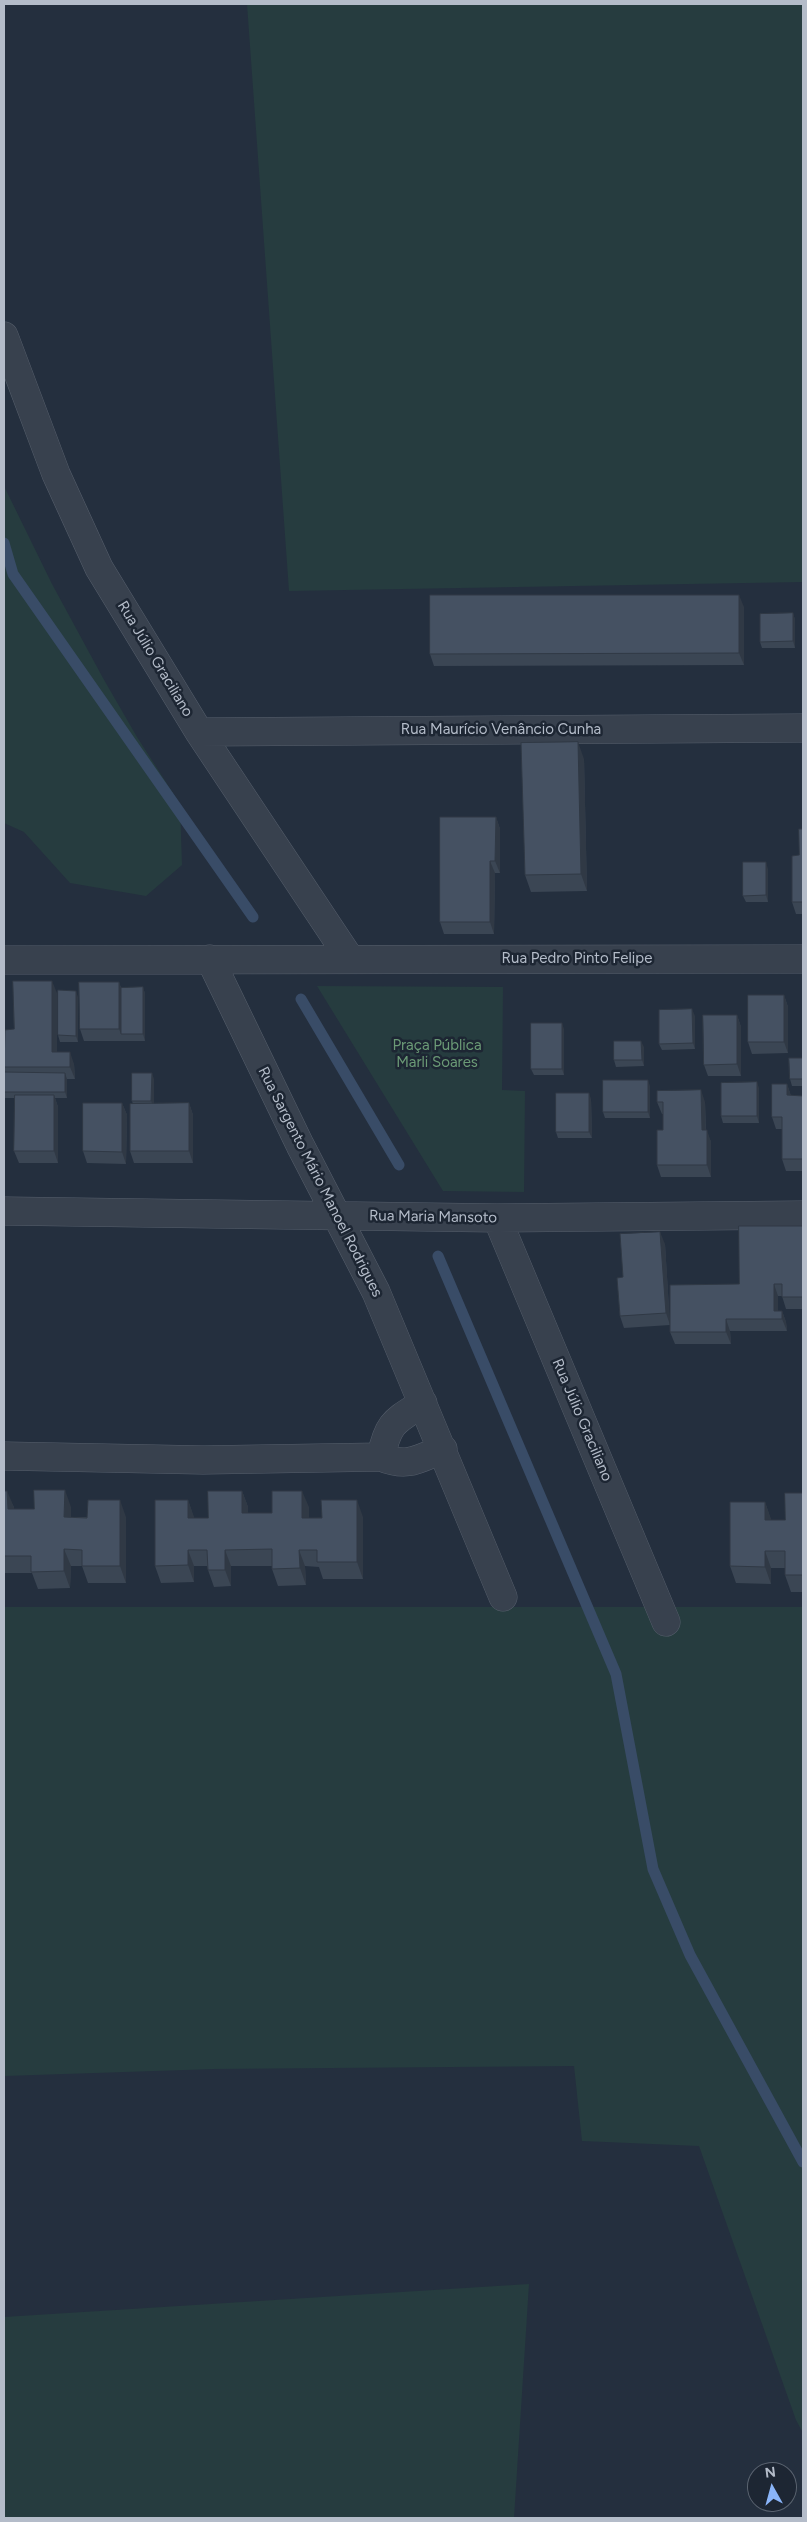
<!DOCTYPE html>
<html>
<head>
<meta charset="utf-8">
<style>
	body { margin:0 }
	#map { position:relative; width:807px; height:2522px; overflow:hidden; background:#242f3e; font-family:Figtree,sans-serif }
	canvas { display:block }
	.frame { position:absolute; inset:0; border:5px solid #b4bcc9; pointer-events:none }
	.north { position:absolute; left:747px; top:2462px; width:50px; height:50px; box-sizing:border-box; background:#1d2633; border:1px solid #59626f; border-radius:50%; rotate:353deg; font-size:14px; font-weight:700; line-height:20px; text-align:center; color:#b4bcc9 }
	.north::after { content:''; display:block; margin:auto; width:18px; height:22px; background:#8ab4f8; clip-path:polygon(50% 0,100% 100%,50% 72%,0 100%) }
</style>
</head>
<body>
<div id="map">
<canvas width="807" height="2522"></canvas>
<div class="frame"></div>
<div class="north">N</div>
</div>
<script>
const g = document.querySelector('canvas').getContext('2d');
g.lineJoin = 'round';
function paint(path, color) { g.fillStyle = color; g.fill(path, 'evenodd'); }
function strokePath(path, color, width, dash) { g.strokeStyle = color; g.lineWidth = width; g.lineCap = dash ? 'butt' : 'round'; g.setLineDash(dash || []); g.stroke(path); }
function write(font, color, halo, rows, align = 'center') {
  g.font = font + ' Figtree,sans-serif'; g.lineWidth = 5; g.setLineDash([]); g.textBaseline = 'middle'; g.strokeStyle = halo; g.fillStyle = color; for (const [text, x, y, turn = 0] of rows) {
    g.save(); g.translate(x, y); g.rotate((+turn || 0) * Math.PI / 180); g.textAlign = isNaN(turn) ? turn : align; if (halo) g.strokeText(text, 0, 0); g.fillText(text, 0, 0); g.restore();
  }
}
paint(new Path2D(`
	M247,4H803V582L289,591Z
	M4,486L52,584L103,678L137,737L180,804L182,865L146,896L70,883L24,832L4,823Z
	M317,986L503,987L502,1090L525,1091L524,1192L443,1191Z
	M4,1607H803V2433L796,2420L699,2146L582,2141L574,2066L214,2069L4,2076Z
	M529,2284L514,2518H4V2317Z`), '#263c3f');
strokePath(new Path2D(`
	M4,543L13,574L253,917
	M301,999L399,1165
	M438,1256L616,1674L653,1869L690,1955L803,2162`), '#394c67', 11);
const minor = new Path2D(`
	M4,336L56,474L99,568L199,732L350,959
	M199,732L803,728
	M210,959L300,1145L376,1292L503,1597
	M4,960L803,959
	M4,1211L497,1218L803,1215
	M497,1218L666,1622
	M4,1456L203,1460L381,1457C408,1468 418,1459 443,1449
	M381,1457C388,1422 395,1421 423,1403`);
strokePath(minor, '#565f6c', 29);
strokePath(minor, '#38414e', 28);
paint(new Path2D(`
	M744,607V665L434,666L430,654Z
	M793,613L795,620V648H762L760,642Z
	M584,759L587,891L531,892L525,875Z
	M496,817L500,829V873H495L494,934H444L440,922Z
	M803,829V914H796L792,902Z
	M768,869V902H746L743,896Z
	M119,982L121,988L143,987L145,994V1041H84L80,1029Z
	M57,993V1052L74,1064L75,1079H67V1098H55L58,1107V1163H19L14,1151L15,1098H4V1047H5L14,1029Z
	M784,995L788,1007V1053L752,1054L748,1042Z
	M78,997V1042H60L58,1035Z
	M737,1015L741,1027V1076H708L704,1065Z
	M695,1016V1049L662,1050L659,1044Z
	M564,1029V1075H534L531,1069Z
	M644,1047V1066L616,1067L614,1060Z
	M803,1058V1086H792L790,1079Z
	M154,1079V1104L189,1103L193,1115V1163H134L130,1151L133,1104L132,1101Z
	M787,1084L791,1096H803V1171H786L782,1159V1129H776L772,1117Z
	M650,1086V1118H605L603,1112Z
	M759,1088V1123H723L721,1116Z
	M591,1099L592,1138H558L556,1132Z
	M657,1102H705L706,1130L711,1142V1177H661L657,1165L663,1130V1114H662Z
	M122,1103L127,1115L126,1164L87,1163L83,1151Z
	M803,1226V1309H786L782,1296H778V1311H782L786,1322L787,1331H730L731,1344H675L670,1332L739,1284Z
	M665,1244L670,1325L624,1328L620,1316L623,1277Z
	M4,1491L14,1507V1509H34L71,1507V1517H126V1583H88L82,1566H71L70,1588L38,1589L32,1573H4Z
	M242,1491L248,1507V1513H272L309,1507V1518L363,1517V1579H323L319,1567L305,1566L306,1585L278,1586L272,1569V1566H231V1586L214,1587L208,1570L207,1566H194V1582L161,1583L155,1566L188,1500L194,1518H208Z
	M803,1493V1592H791L785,1575V1568H771V1584L736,1583L730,1566L765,1502L771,1520H785Z`), '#3b4654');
paint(new Path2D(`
	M739,595L744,607V665L739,653Z
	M793,613L795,620V648L793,641Z
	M578,742L584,759L587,891L581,874Z
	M496,817L500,829V873L495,861Z
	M490,861L495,873L494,934L490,922Z
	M766,862L768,869V902L766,895Z
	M52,981L57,993V1064L52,1052Z
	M119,982L123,994L121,1034L119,1029Z
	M143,987L145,994V1041L143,1034Z
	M76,991L78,997V1042L76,1036Z
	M784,995L788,1007V1053L784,1042Z
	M692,1009L695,1016V1049L693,1043Z
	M737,1015L741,1027V1076L737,1064Z
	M562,1023L564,1029V1075L562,1069Z
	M641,1041L644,1047V1066L642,1060Z
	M70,1052L74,1064L75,1079L70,1067Z
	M65,1073L67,1079V1098L65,1092Z
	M152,1073L154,1079V1108L151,1101Z
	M648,1080L650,1086V1118L648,1112Z
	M757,1082L759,1088V1123L757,1116Z
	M787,1084L791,1096L787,1095Z
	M701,1090L705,1102L706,1142L702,1130Z
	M589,1093L591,1099L592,1138L589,1132Z
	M54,1095L58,1107V1163L54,1151Z
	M122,1103L127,1115L126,1164L122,1152Z
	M189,1103L193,1115V1163L189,1151Z
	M707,1130L711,1142V1177L707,1165Z
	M660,1232L665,1244L670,1325L666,1313Z
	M774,1284L778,1296V1319L774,1311Z
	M782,1311L786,1322L787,1331L782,1319Z
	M726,1319L730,1331L731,1344L726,1332Z
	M65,1490L71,1507V1534L64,1517Z
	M7,1491L14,1507V1526L8,1509Z
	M242,1491L248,1507V1530L242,1513Z
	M302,1491L309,1507V1535L302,1518Z
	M120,1500L126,1517V1583L120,1566Z
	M188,1500L194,1517V1535L188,1518Z
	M357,1500L363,1517V1579L357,1562Z
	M765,1502L771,1519V1537L765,1520Z
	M64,1549L71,1566L70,1588L64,1571Z
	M188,1550L194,1566V1582L188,1565Z
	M225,1550L231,1566V1586L225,1570Z
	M299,1550L305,1566L306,1585L300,1568Z
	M765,1551L771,1568V1584L765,1567Z`), '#303945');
const building = new Path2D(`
	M430,595H739V653L430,654Z
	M793,613V641L760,642V614Z
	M578,742L581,874L525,875L521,743Z
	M440,817H496L495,861H490V922H440Z
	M799,829H803V902H792V856L799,855Z
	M743,862H766V895L743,896Z
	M13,981H52V1052H70V1067H4L5,1030L14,1029Z
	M79,982H119V1029H80Z
	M143,987V1034H121V988Z
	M58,990L76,991V1036L58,1035Z
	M748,995H784V1042H748Z
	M692,1009L693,1043L659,1044V1010Z
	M703,1015H737V1064L704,1065Z
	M531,1023H562V1069H531Z
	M614,1041H641L642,1060H614Z
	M789,1058H803V1079H790Z
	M4,1072L65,1073V1092H4Z
	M132,1073H152L151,1101H132Z
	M603,1080H648V1112H603Z
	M757,1082V1116H721V1083Z
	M772,1084H787V1095L803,1096V1159H782V1117H772Z
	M701,1090L702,1130H707V1165H657V1130H663V1102H657V1091Z
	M556,1093H589V1132H556Z
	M15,1095H54V1151H14Z
	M83,1103H122V1152L83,1151Z
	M189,1103V1151H130V1104Z
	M739,1226H803V1297H782V1284H774V1311H782V1319H726V1332H670V1285L739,1284Z
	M660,1232L666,1313L620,1316L617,1278L623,1277L620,1234Z
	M34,1490H65L64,1517L87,1518L88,1500H120V1566H82V1550L64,1549V1571L31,1572V1556H4V1491H7L8,1509H34Z
	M208,1491H242V1513H272V1491H302V1518H322L321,1500H357V1562H317V1550H299L300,1568L272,1569V1549L225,1550V1570H208L207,1550H188V1565L155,1566V1500H188V1518H208Z
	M785,1493H803V1575H785V1551H765V1567L730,1566V1502H765V1520H785Z`);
paint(building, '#455162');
strokePath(building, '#303945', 1);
write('15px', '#b4bcc9', '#1d2633', [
	["Rua Júlio Graciliano",155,659,59],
	["Rua Maurício Venâncio Cunha",501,730],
	["Rua Pedro Pinto Felipe",577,959],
	["Rua Sargento Mário Manoel Rodrigues",320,1182,63],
	["Rua Maria Mansoto",433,1217,1],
	["Rua Júlio Graciliano",582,1420,67]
]);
write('15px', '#6b9a76', '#1d2633', [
	["Praça Pública",437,1046],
	["Marli Soares",437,1063]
]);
</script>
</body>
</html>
